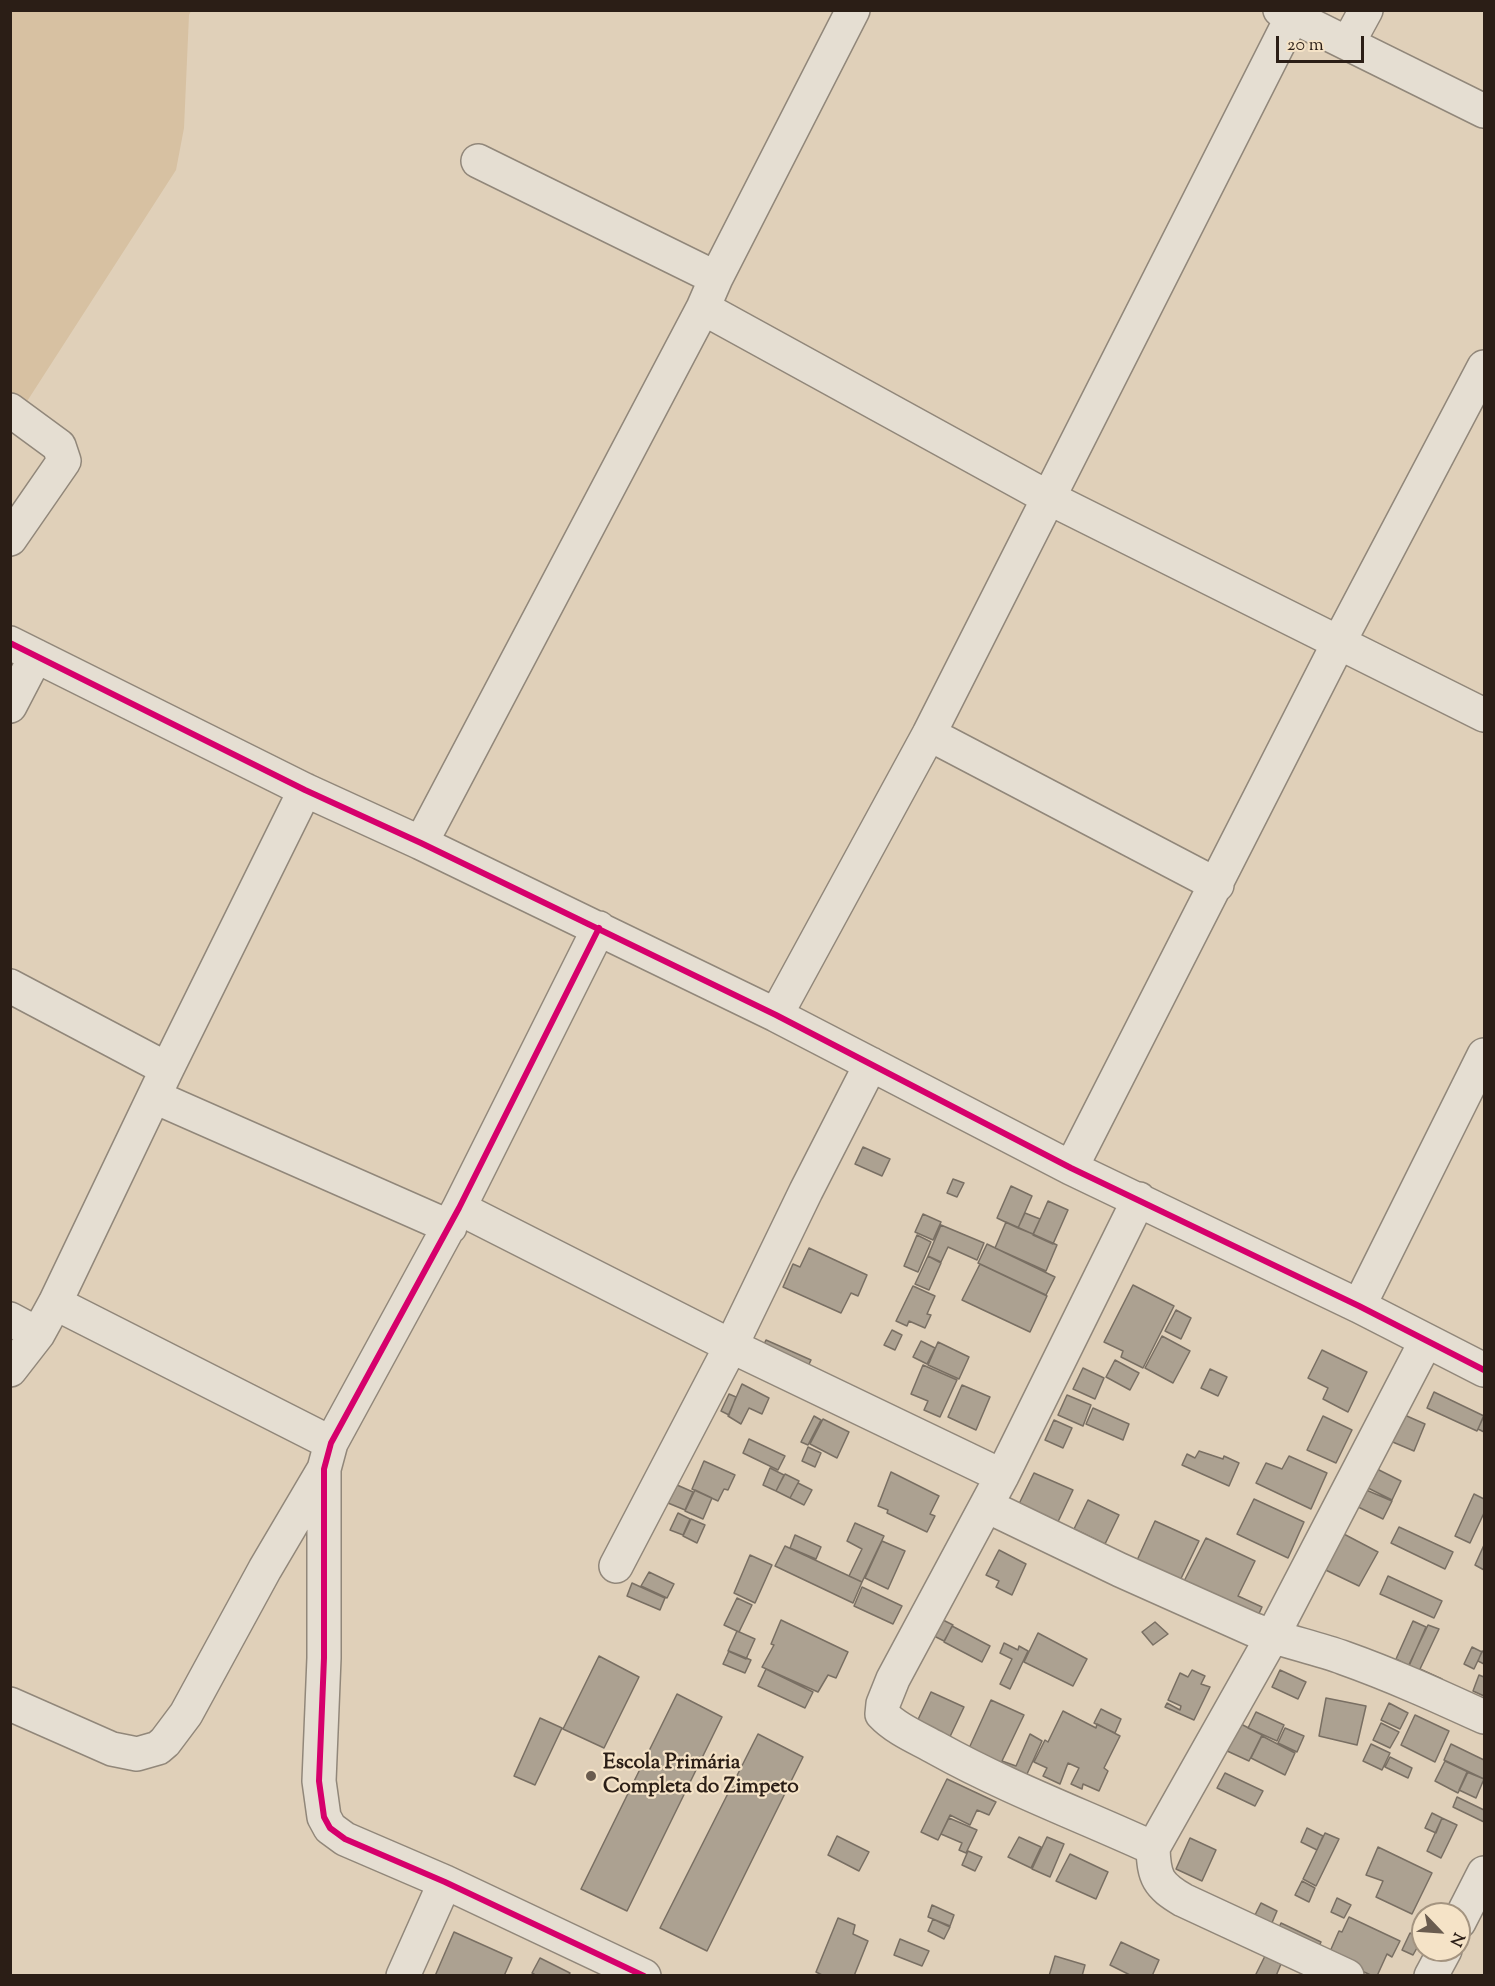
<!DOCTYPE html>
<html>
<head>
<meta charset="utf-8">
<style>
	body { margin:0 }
	#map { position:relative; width:1495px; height:1986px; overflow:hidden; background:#e0d0b9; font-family:"Sorts Mill Goudy",serif }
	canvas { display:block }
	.frame { position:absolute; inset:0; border:12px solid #2b1e16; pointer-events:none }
	.north { position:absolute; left:1411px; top:1902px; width:60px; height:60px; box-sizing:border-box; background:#f5e3c7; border:2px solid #a49480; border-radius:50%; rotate:115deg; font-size:16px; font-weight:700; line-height:24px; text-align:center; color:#2b1e16 }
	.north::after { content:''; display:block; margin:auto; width:21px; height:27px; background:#6a5c4f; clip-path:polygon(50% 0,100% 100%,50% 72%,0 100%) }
	.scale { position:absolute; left:1276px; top:36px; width:88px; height:27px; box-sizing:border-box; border:3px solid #2b1e16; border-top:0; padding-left:8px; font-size:18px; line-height:21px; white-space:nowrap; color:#2b1e16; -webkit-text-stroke:4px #f5e3c7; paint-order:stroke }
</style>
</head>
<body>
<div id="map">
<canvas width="1495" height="1986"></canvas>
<div class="frame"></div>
<div class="north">N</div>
<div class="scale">20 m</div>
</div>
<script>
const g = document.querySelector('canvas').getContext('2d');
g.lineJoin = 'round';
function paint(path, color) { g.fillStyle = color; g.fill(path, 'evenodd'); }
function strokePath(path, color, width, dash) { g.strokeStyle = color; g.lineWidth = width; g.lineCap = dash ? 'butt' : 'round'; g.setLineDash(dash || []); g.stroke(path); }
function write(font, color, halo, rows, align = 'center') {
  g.font = font + ' "Sorts Mill Goudy",serif'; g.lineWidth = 4.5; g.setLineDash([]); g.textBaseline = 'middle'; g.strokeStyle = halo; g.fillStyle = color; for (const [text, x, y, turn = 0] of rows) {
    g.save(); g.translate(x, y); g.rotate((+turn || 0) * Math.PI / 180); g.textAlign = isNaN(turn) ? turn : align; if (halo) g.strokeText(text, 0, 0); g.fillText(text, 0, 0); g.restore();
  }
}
paint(new Path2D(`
	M11,11H191L189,15L184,128L176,170L24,406L11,399Z`), '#d7c1a2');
const building = new Path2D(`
	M863,1147L890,1159L882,1176L855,1164Z
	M953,1179L964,1183L957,1197L947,1193Z
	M1011,1186L1032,1196L1018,1228L997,1218Z
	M1048,1201L1068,1210L1053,1244L1033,1235Z
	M1025,1213L1040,1219L1033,1234L1018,1228Z
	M923,1214L941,1222L933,1240L915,1232Z
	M1006,1222L1057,1245L1046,1271L995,1248Z
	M941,1225L984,1243L977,1260L948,1247L941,1262L928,1256Z
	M917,1235L931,1242L918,1272L904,1266Z
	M987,1244L1055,1277L1046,1295L978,1263Z
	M809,1248L867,1275L858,1296L851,1293L841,1313L783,1287L793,1264L800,1267Z
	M928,1256L941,1263L929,1290L915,1284Z
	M980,1264L1047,1296L1030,1332L962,1300Z
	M1133,1285L1174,1306L1143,1368L1121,1357L1123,1351L1104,1342Z
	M913,1286L935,1296L927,1314L931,1315L925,1328L909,1321L907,1326L896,1321Z
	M1176,1310L1191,1318L1181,1339L1165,1331Z
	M892,1330L902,1335L895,1350L884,1345Z
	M1162,1336L1190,1351L1173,1383L1145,1368Z
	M766,1340L811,1360L804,1375L759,1355Z
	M921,1341L935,1348L927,1364L913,1357Z
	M938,1342L969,1357L959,1379L928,1365Z
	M1322,1350L1367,1372L1348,1412L1323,1399L1328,1388L1308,1378Z
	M1115,1360L1139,1373L1130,1390L1106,1377Z
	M923,1365L957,1380L940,1417L924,1410L928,1401L911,1394Z
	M1083,1368L1104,1378L1095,1399L1073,1389Z
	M1210,1369L1227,1377L1218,1396L1201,1388Z
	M742,1384L769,1398L762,1414L749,1408L741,1424L728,1416Z
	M962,1385L990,1397L976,1430L948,1417Z
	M1434,1392L1484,1416L1477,1431L1427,1408Z
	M729,1394L736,1397L729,1415L721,1411Z
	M1067,1395L1091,1405L1083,1426L1058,1415Z
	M1093,1408L1129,1424L1123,1440L1086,1424Z
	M1400,1413L1425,1424L1414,1451L1388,1440Z
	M1484,1415V1432L1478,1429Z
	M814,1416L821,1420L808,1445L801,1442Z
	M1323,1416L1352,1430L1336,1463L1307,1450Z
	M823,1419L849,1432L837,1458L810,1444Z
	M1054,1420L1072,1428L1063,1448L1045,1440Z
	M749,1439L785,1456L778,1470L743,1453Z
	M808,1447L821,1453L815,1467L802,1461Z
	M1199,1451L1223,1459L1224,1456L1239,1463L1229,1486L1182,1465L1187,1454L1195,1458Z
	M1289,1456L1327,1473L1311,1509L1256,1483L1266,1463L1282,1469Z
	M704,1461L735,1475L728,1490L724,1489L718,1501L692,1489Z
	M770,1468L784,1475L776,1491L763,1485Z
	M1377,1469L1401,1481L1392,1500L1368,1488Z
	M891,1472L939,1496L930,1514L935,1516L927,1532L887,1513L888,1510L878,1506Z
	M1034,1473L1073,1490L1055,1528L1016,1510Z
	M785,1474L799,1481L790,1498L776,1491Z
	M798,1483L812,1490L804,1505L790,1498Z
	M677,1485L693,1492L685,1510L668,1503Z
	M1359,1487L1392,1501L1383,1519L1352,1504Z
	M695,1490L712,1498L703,1519L685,1511Z
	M1474,1494L1484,1499V1513L1470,1543L1455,1536Z
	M1254,1499L1304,1522L1288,1558L1237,1534Z
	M1088,1500L1119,1515L1105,1544L1074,1529Z
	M678,1513L690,1519L683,1535L670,1530Z
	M691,1519L705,1525L697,1543L683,1536Z
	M1155,1521L1199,1541L1176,1589L1133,1569Z
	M855,1523L884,1536L862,1582L849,1576L862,1549L847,1541Z
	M1399,1527L1453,1552L1445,1569L1391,1543Z
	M1340,1532L1378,1552L1359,1586L1311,1563Z
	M795,1535L821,1547L816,1559L790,1548Z
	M1206,1538L1255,1561L1238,1596L1262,1607L1252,1629L1177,1595Z
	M882,1541L905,1551L888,1589L865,1578Z
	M1484,1545V1570L1475,1565Z
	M785,1546L862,1582L853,1603L775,1566Z
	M999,1550L1026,1564L1012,1595L996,1587L999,1581L986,1575Z
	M750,1555L772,1565L755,1603L734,1593Z
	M649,1572L674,1584L667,1598L641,1586Z
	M1388,1576L1442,1601L1434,1618L1380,1594Z
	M632,1583L665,1598L660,1610L627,1596Z
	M862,1587L902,1606L893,1624L854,1606Z
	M737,1598L752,1605L739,1632L724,1625Z
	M937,1617L953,1625L944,1641L928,1633Z
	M781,1620L848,1652L836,1678L828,1675L818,1692L762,1667L774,1645L771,1644Z
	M1413,1621L1426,1627L1409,1666L1396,1659Z
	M1155,1622L1168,1634L1153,1645L1142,1632Z
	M1428,1625L1439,1629L1420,1669L1442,1679L1436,1691L1403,1677Z
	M952,1626L990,1646L982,1662L944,1642Z
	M737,1631L755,1639L746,1659L728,1651Z
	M1038,1633L1087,1659L1073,1686L1024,1662Z
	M1004,1643L1018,1650L1019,1646L1028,1651L1010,1689L1000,1684L1012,1659L1000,1653Z
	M1472,1647L1482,1652L1474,1669L1464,1664Z
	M729,1651L751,1660L745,1673L723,1664Z
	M1482,1651L1484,1652V1664L1478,1661Z
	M599,1656L639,1677L604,1748L563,1729Z
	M766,1669L813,1692L805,1708L758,1686Z
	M1192,1670L1205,1676L1201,1684L1210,1687L1194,1720L1165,1707L1167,1703L1180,1710L1181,1706L1168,1700L1180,1673L1188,1677Z
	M1280,1670L1306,1682L1298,1699L1272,1687Z
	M1479,1675L1484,1677V1696L1473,1691Z
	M931,1692L964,1707L947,1743L914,1728Z
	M677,1694L722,1717L627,1911L581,1889Z
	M1326,1698L1366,1706L1357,1745L1319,1736Z
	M991,1700L1024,1715L1002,1761L1016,1766L1030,1734L1042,1741L1022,1785L965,1757Z
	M1389,1703L1408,1713L1400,1729L1381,1720Z
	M1101,1709L1121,1719L1115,1733L1094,1723Z
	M1063,1711L1096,1728L1097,1724L1120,1736L1104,1768L1108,1771L1099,1791L1083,1784L1082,1789L1071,1784L1079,1768L1068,1763L1060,1784L1043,1776L1047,1768L1034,1762L1045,1740L1048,1742Z
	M1256,1712L1284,1725L1277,1741L1248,1728Z
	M1415,1715L1449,1731L1435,1762L1401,1745Z
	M540,1718L562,1728L535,1785L514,1776Z
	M1239,1723L1262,1735L1249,1761L1225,1750Z
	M1381,1723L1399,1732L1390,1748L1373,1740Z
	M1285,1728L1304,1736L1297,1752L1278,1743Z
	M758,1734L803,1757L707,1951L660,1928Z
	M1262,1736L1295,1753L1285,1775L1251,1758Z
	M1371,1744L1390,1753L1382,1770L1363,1761Z
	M1451,1744L1484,1760V1779L1444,1760Z
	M1390,1757L1412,1768L1408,1778L1385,1767Z
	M1445,1761L1468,1772L1458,1793L1435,1781Z
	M1467,1772L1484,1779L1476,1798L1459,1790Z
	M1225,1773L1263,1791L1255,1806L1217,1788Z
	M947,1779L996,1802L989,1815L977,1810L970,1825L950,1815L938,1840L921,1832Z
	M1457,1797L1484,1810V1822L1453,1807Z
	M1432,1813L1442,1818L1436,1833L1425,1828Z
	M949,1818L977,1830L966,1853L959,1850L962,1843L941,1834Z
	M1442,1818L1457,1825L1441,1858L1427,1851Z
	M1307,1828L1323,1836L1317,1850L1301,1842Z
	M1325,1833L1339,1839L1316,1886L1303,1879Z
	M837,1836L869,1852L859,1871L828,1855Z
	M1019,1837L1041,1847L1031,1868L1008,1857Z
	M1047,1837L1064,1844L1050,1877L1032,1869Z
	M1190,1838L1216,1850L1202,1881L1176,1869Z
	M1378,1847L1432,1873L1412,1914L1376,1897L1383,1881L1366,1875Z
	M968,1851L982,1857L975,1871L962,1865Z
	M1070,1854L1108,1872L1096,1899L1056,1881Z
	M1302,1881L1315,1888L1309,1902L1295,1895Z
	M1337,1898L1351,1905L1344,1918L1331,1912Z
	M1261,1903L1277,1911L1271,1925L1254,1917Z
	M932,1905L954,1915L950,1926L928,1917Z
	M1349,1917L1400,1941L1392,1957L1387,1954L1377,1976H1373L1328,1956L1339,1931L1342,1932Z
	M838,1918L855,1925L853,1934L868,1941L854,1976H824L816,1972Z
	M933,1919L950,1927L944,1939L928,1931Z
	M1281,1923L1321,1942L1313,1959L1273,1940Z
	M454,1932L512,1958L504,1976H435Z
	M1410,1933L1422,1939L1413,1955L1402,1950Z
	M900,1939L929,1951L922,1966L894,1955Z
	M1121,1942L1159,1960L1152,1976H1132L1110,1965Z
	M1055,1956L1085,1965L1082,1976H1049Z
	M1265,1956L1281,1964L1276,1976H1255Z
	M540,1958L570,1973L568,1976H537L532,1973Z`);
paint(building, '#aca191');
strokePath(building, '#796f63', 1.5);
const minor = new Path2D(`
	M1280,10L1484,111
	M1348,43L1366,10
	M478,161L716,278
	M703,308L1047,497L1484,715
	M10,410L59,446L64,461L10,539
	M10,643L305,790L421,843L776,1015L1071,1168L1359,1306L1484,1370
	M10,706L36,656
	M929,734L1217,885
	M421,843L703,308L716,278L853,10
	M599,928L459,1208L331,1443L324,1469V1658L319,1781L324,1817L330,1828L345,1839L445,1882L644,1976
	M10,986L167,1069
	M776,1015L929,734L1292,17
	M155,1097L450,1227
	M1071,1168L1339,642L1484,367
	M1139,1199L1002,1476L893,1679L883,1704L882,1714C896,1729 918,1738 936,1748C1006,1787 1081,1815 1153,1848C1154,1878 1158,1885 1183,1900L1347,1976
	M459,1208L731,1346L1002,1476
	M55,1303L331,1443
	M1359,1306L1484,1055
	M10,1319L38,1334
	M10,1370L38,1334L55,1303L167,1069L305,790
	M987,1506L1120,1570L1252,1629C1282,1641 1314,1647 1344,1658C1392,1675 1438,1696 1484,1717
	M616,1566L731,1346L806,1191L871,1064
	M10,1704L112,1749L137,1754L158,1748L165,1742L186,1714L265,1569L324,1469
	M1153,1848L1272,1637L1426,1341
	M1459,1922L1484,1873
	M403,1976L445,1882
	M1431,1976L1445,1950`);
strokePath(minor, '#91877a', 36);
strokePath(minor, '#e5ded2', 33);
strokePath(new Path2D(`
	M10,643L305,790L421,843L776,1015L1071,1168L1359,1306L1484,1370
	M599,928L459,1208L331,1443L324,1469V1658L319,1781L324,1817L330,1828L345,1839L445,1882L644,1976`), '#d6006c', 6);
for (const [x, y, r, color] of [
	[591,1776,6,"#6a5c4f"]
]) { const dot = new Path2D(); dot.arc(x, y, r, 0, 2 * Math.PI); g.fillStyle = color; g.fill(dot); strokePath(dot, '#f5e3c7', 2); }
write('bold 21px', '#2b1e16', '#f5e3c7', [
	["Escola Primária",603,1764],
	["Completa do Zimpeto",603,1788]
], 'left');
</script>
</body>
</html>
